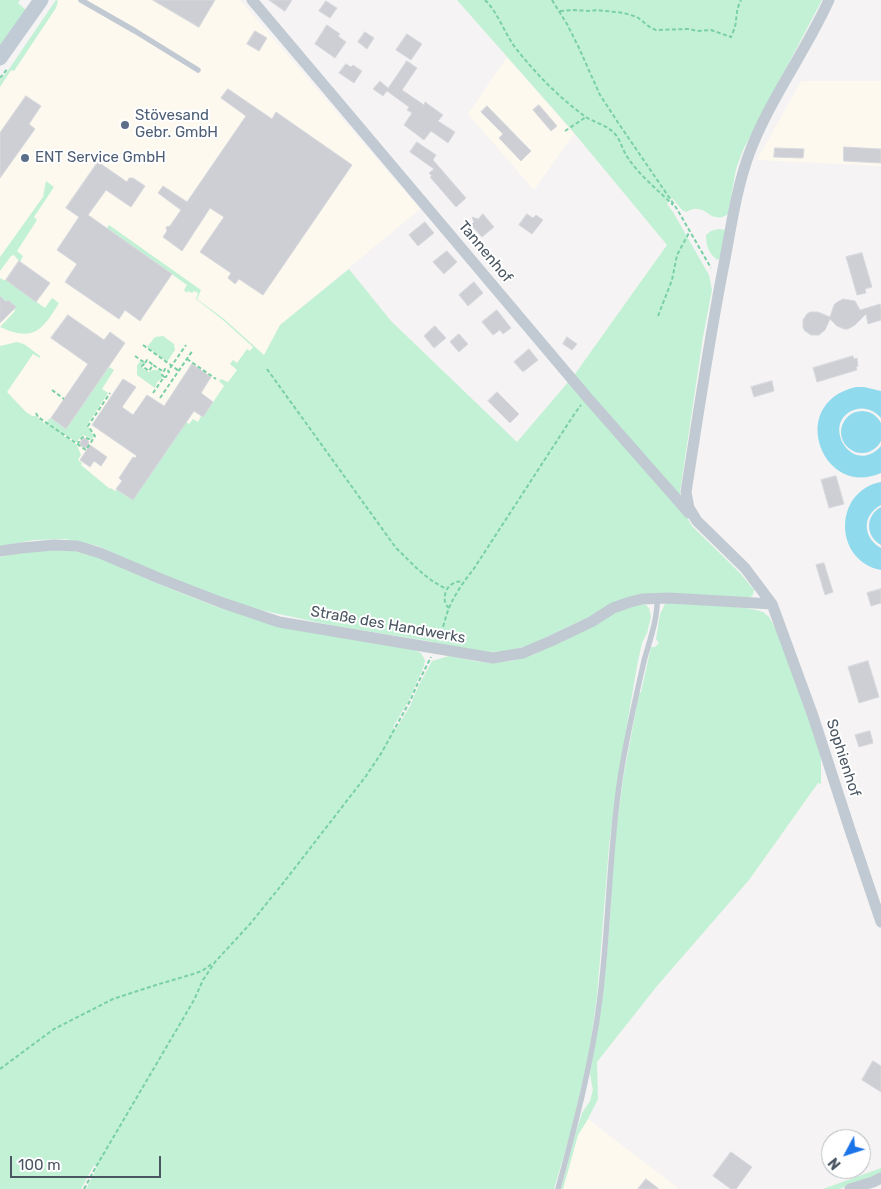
<!DOCTYPE html>
<html>
<head>
<meta charset="utf-8">
<style>
	body { margin:0 }
	#map { position:relative; width:881px; height:1189px; overflow:hidden; background:#f5f3f3; font-family:Rubik,sans-serif }
	canvas { display:block }
	.north { position:absolute; left:821px; top:1129px; width:50px; height:50px; box-sizing:border-box; background:#fff; border:1px solid #b7bbc0; border-radius:50%; rotate:230deg; font-size:14px; font-weight:700; line-height:20px; text-align:center; color:#4a5661 }
	.north::after { content:''; display:block; margin:auto; width:18px; height:22px; background:#1a73e8; clip-path:polygon(50% 0,100% 100%,50% 72%,0 100%) }
	.scale { position:absolute; left:10px; top:1156px; width:151px; height:22px; box-sizing:border-box; border:2px solid #4a5661; border-top:0; padding-left:6px; font-size:15px; line-height:18px; white-space:nowrap; color:#4a5661; -webkit-text-stroke:4px #fff; paint-order:stroke }
</style>
</head>
<body>
<div id="map">
<canvas width="881" height="1189"></canvas>
<div class="north">N</div>
<div class="scale">100 m</div>
</div>
<script>
const g = document.querySelector('canvas').getContext('2d');
g.lineJoin = 'round';
function paint(path, color) { g.fillStyle = color; g.fill(path, 'evenodd'); }
function strokePath(path, color, width, dash) { g.strokeStyle = color; g.lineWidth = width; g.lineCap = dash ? 'butt' : 'round'; g.setLineDash(dash || []); g.stroke(path); }
function write(font, color, halo, rows, align = 'center') {
  g.font = font + ' Rubik,sans-serif'; g.lineWidth = 4; g.setLineDash([]); g.textBaseline = 'middle'; g.strokeStyle = halo; g.fillStyle = color; for (const [text, x, y, turn = 0] of rows) {
    g.save(); g.translate(x, y); g.rotate((+turn || 0) * Math.PI / 180); g.textAlign = isNaN(turn) ? turn : align; if (halo) g.strokeText(text, 0, 0); g.fillText(text, 0, 0); g.restore();
  }
}
paint(new Path2D(`
	M57,0H240L420,209L280,325L264,355L254,347L169,542L51,442L0,391V87L11,70L13,71L24,57L28,49L56,8L57,5Z
	M507,57L574,134L534,190L468,114Z
	M801,81H881V166L757,160Z
	M588,1119L679,1189H563L578,1135Z`), '#fdf9ef');
paint(new Path2D(`
	M0,0H20L18,3L27,11L0,48Z
	M56,0L58,1L56,8L14,71L11,70L0,87V80L9,69Z
	M457,0H822L743,150L736,169L728,214C712,225 708,207 694,209C691,209 689,211 686,212L682,210L672,198L667,204L673,212L709,275L712,290L703,337L680,492C681,504 685,515 692,526L740,573L754,590L753,595L749,598L663,594L580,621L530,645L509,651L490,652L446,646L428,641L330,625L251,608L182,584L98,546L65,539L34,540L0,546V346L17,342L24,344L40,356V358L33,354L7,392L26,412L32,416H36L45,424L50,418L66,429L109,367L114,370L102,389L108,393L87,425L94,436L91,440L90,438L83,435L78,440V443L62,433L61,434L77,445L81,455L78,460L82,463L81,465L110,489L111,488L115,491L186,422L189,424L193,419L198,422L201,416L203,417L224,386L219,381L221,379L228,382L237,370L230,364L233,360L237,363L247,349L250,351L253,347L223,320L196,299L198,293L194,291L192,293L188,291L187,293L184,290L187,285L107,228L109,225L201,290L197,299L224,319L264,355L280,325L349,269L391,321L517,442L575,374L667,245L570,128Z
	M46,181L54,187L34,217L37,220L17,251L23,256L20,262L14,255L11,256L0,271V257L43,197Z
	M719,229L726,230L720,258L717,260C709,253 706,246 706,235L711,231Z
	M0,278L4,280H6L45,308L52,298L59,303C42,331 33,342 0,327L15,311L14,309L16,307L8,300L6,302L0,296Z
	M163,336L174,344L175,350L167,362L147,347L155,337Z
	M140,361L143,363L141,366L145,370L149,372L153,370H159L161,372L162,378L157,382L155,388L137,375V366Z
	M54,549L74,551L100,558L159,584L217,607L278,625L410,648L421,653L425,660L424,666L409,700L393,727L396,729L410,706L418,687L432,661L449,656L480,662L494,663L512,661L533,655L616,611L640,604L646,605L649,608L651,617L647,633L642,643L637,666L618,778L609,846L597,996L589,1054L571,1131L554,1189H86L97,1168L94,1165L81,1189H0V557L25,552Z
	M671,601L746,608L756,610L763,612L769,617L777,631L818,742L821,761V784L818,783L749,880L657,986L597,1062L598,1099L588,1119L578,1135L563,1189H561L576,1132L582,1113L590,1101L593,1090L590,1074L603,997L610,920L614,847L623,779L639,694L641,692L651,647H655L659,643L656,639L660,614L665,604Z
	M881,1168V1173L872,1178L839,1189H823Z`), '#c3f1d5');
paint(new Path2D(`
	M856,387H864L881,391V418C875,411 866,407 857,409C818,419 851,479 881,446V473C822,499 786,403 856,387Z
	M841 432a21 21 0 1 1 42 0a21 21 0 1 1-42 0Z
	M881,482V505C862,515 862,537 881,548V570C833,561 833,491 881,482Z
	M881,507V545C865,536 865,516 881,507Z`), '#90daee');
const building = new Path2D(`
	M153,0H215L199,27Z
	M269,0H292L285,11Z
	M326,1L337,8L330,18L319,11Z
	M327,25L340,34L338,36L346,42L335,58L315,44Z
	M255,31L267,38L259,51L247,44Z
	M365,32L374,38L367,49L358,42Z
	M407,34L422,44L411,60L396,50Z
	M407,61L417,68L402,90L424,105L425,102L443,115L438,121L455,132L448,143L431,131L424,140L404,125L412,113L407,110L409,107L387,91L383,96L373,89L380,81L388,88Z
	M346,64L351,67L353,65L362,71L354,83L339,73Z
	M228,89L272,119L276,112L352,165L263,295L239,279L235,284L228,278L231,273L200,252L224,217L210,208L182,251L163,237L167,231L166,227L170,226L181,210L158,193L163,186L187,202L246,116L221,98Z
	M26,96L41,106L29,124L35,129L0,178V133Z
	M539,105L557,126L551,131L533,110Z
	M487,106L531,151L521,161L499,138L503,134L481,112Z
	M417,142L436,155L433,160L466,198L456,207L430,177L432,176L429,173L434,169L410,152Z
	M844,147L881,149V163L844,161Z
	M775,148L804,149L803,158L774,157Z
	M98,162L127,182L129,178H133L145,186L131,207L106,190L88,215L172,274L140,321L125,310L119,319L65,282L77,264L57,250L79,217L66,208Z
	M483,214L494,227L482,237L471,225L474,222L472,217L478,219Z
	M527,214L533,218L536,215L543,220L532,234L519,225Z
	M425,222L434,233L418,246L409,235Z
	M447,251L457,262L444,274L433,262Z
	M862,253L872,287L865,289L866,293L857,295L846,257Z
	M19,261L50,283L36,302L6,280Z
	M474,282L483,293L468,306L459,295Z
	M0,296L6,302L8,300L16,307L0,323Z
	M843,299L855,301L860,310L880,304L881,309V320L868,324L866,314L855,325L848,329H844L837,326L830,319L825,330L819,335H811L805,331L803,328V320L807,314L810,312H818L830,317L834,305L836,303Z
	M497,310L511,328L503,334L500,330L493,335L482,322Z
	M68,315L104,340L110,332L125,343L66,429L51,418L88,364L51,338Z
	M435,326L446,338L434,348L424,336Z
	M459,334L468,344L459,352L450,342Z
	M567,337L577,344L572,350L563,344Z
	M529,349L538,360L523,372L514,362Z
	M853,356L854,359L857,358L858,366L856,367L857,370L817,382L813,368Z
	M192,364L211,377L201,393L213,402L203,417L194,411L133,500L116,489L122,481L119,478L133,457L135,458L137,456L92,425L123,379L136,387L122,407L133,415L147,395L164,406Z
	M772,381L774,391L754,397L751,387Z
	M497,392L519,414L510,423L488,401Z
	M84,438L88,440L89,446L90,445L107,457L101,466L94,461L90,467L80,460L88,448L81,446L80,442Z
	M836,476L844,504L829,508L821,480Z
	M824,563L833,592L825,595L816,565Z
	M881,589V603L871,606L867,593Z
	M868,661L879,697L859,703L848,667Z
	M870,731L873,743L859,747L855,735Z
	M873,1061L881,1066V1092L862,1080Z
	M731,1152L752,1167L736,1189H731L713,1176Z
	M646,1179L659,1189H638Z`);
paint(building, '#cdcfd5');
strokePath(building, '#d7d9de', 1);
strokePath(new Path2D(`
	M485,0C500,15 505,36 518,51C537,75 559,97 583,115C592,122 605,124 613,132C621,139 622,150 628,158C639,175 659,191 673,205
	M552,0L567,24L579,48L600,95L619,124L677,209L711,268
	M560,11L573,10L590,11L597,10L624,13L637,17L651,28L656,30L689,29L697,31L711,30L731,37C733,32 736,26 736,20C737,12 737,8 741,0
	M0,78L8,68
	M565,131L586,117
	M658,316L672,280L677,255L690,231
	M143,345L179,371
	M135,356L145,363L142,366L149,371L153,365L164,372
	M187,359L216,379
	M145,363L147,360L153,365
	M267,369L396,548C412,563 426,580 447,589
	M164,377L162,375L165,369L168,371
	M52,390L64,399
	M153,393L164,377H166L169,372L168,371L186,345
	M160,398L193,350
	M36,413L38,417L86,450L95,436L88,426L110,393
	M78,445L79,441L83,437L89,439L91,442
	M449,608C443,603 444,595 447,589C451,584 456,580 463,582
	M439,639C443,629 445,618 449,608C455,594 464,581 473,570L575,413L581,405
	M0,1069L54,1029L113,999L156,985L193,974L202,971L213,963
	M84,1189L97,1165L194,1000L203,980L215,962L250,924L284,882L366,776L382,752L411,699L416,687L431,657`), '#7ad0a6', 2, [4, 2.5]);
strokePath(new Path2D(`
	M81,0L135,31L198,70
	M558,1189C575,1126 592,1063 600,998C609,925 609,852 620,779C626,740 635,700 644,661C649,642 658,619 657,599`), '#c1cad2', 5.5);
strokePath(new Path2D(`
	M252,0L587,397L689,513
	M829,0C805,53 769,100 749,154C736,190 731,228 724,264C709,340 698,416 686,492L689,508L697,521L745,568L772,604L813,716L850,830L881,922
	M0,551L21,548L54,545L77,546L100,553L161,579L220,602L279,622L493,658L523,653L551,641L591,622L613,608L630,602L642,599L669,598L772,604
	M850,1189L873,1182L881,1178`), '#c1cad2', 11);
strokePath(new Path2D(`
	M0,58L41,0`), '#c1cbd6', 15);
for (const [x, y, r, color] of [
	[125,125,5,"#5c6f8a"],
	[25,158,5,"#5c6f8a"]
]) { const dot = new Path2D(); dot.arc(x, y, r, 0, 2 * Math.PI); g.fillStyle = color; g.fill(dot); strokePath(dot, '#fff', 2); }
write('15px', '#4e5e75', '#fff', [
	["Stövesand",135,116],
	["Gebr. GmbH",135,133],
	["ENT Service GmbH",35,158]
], 'left');
write('15px', '#4a5661', '#fff', [
	["Tannenhof",485,252,50],
	["Straße des Handwerks",388,625,10],
	["Sophienhof",843,758,72]
]);
</script>
</body>
</html>
